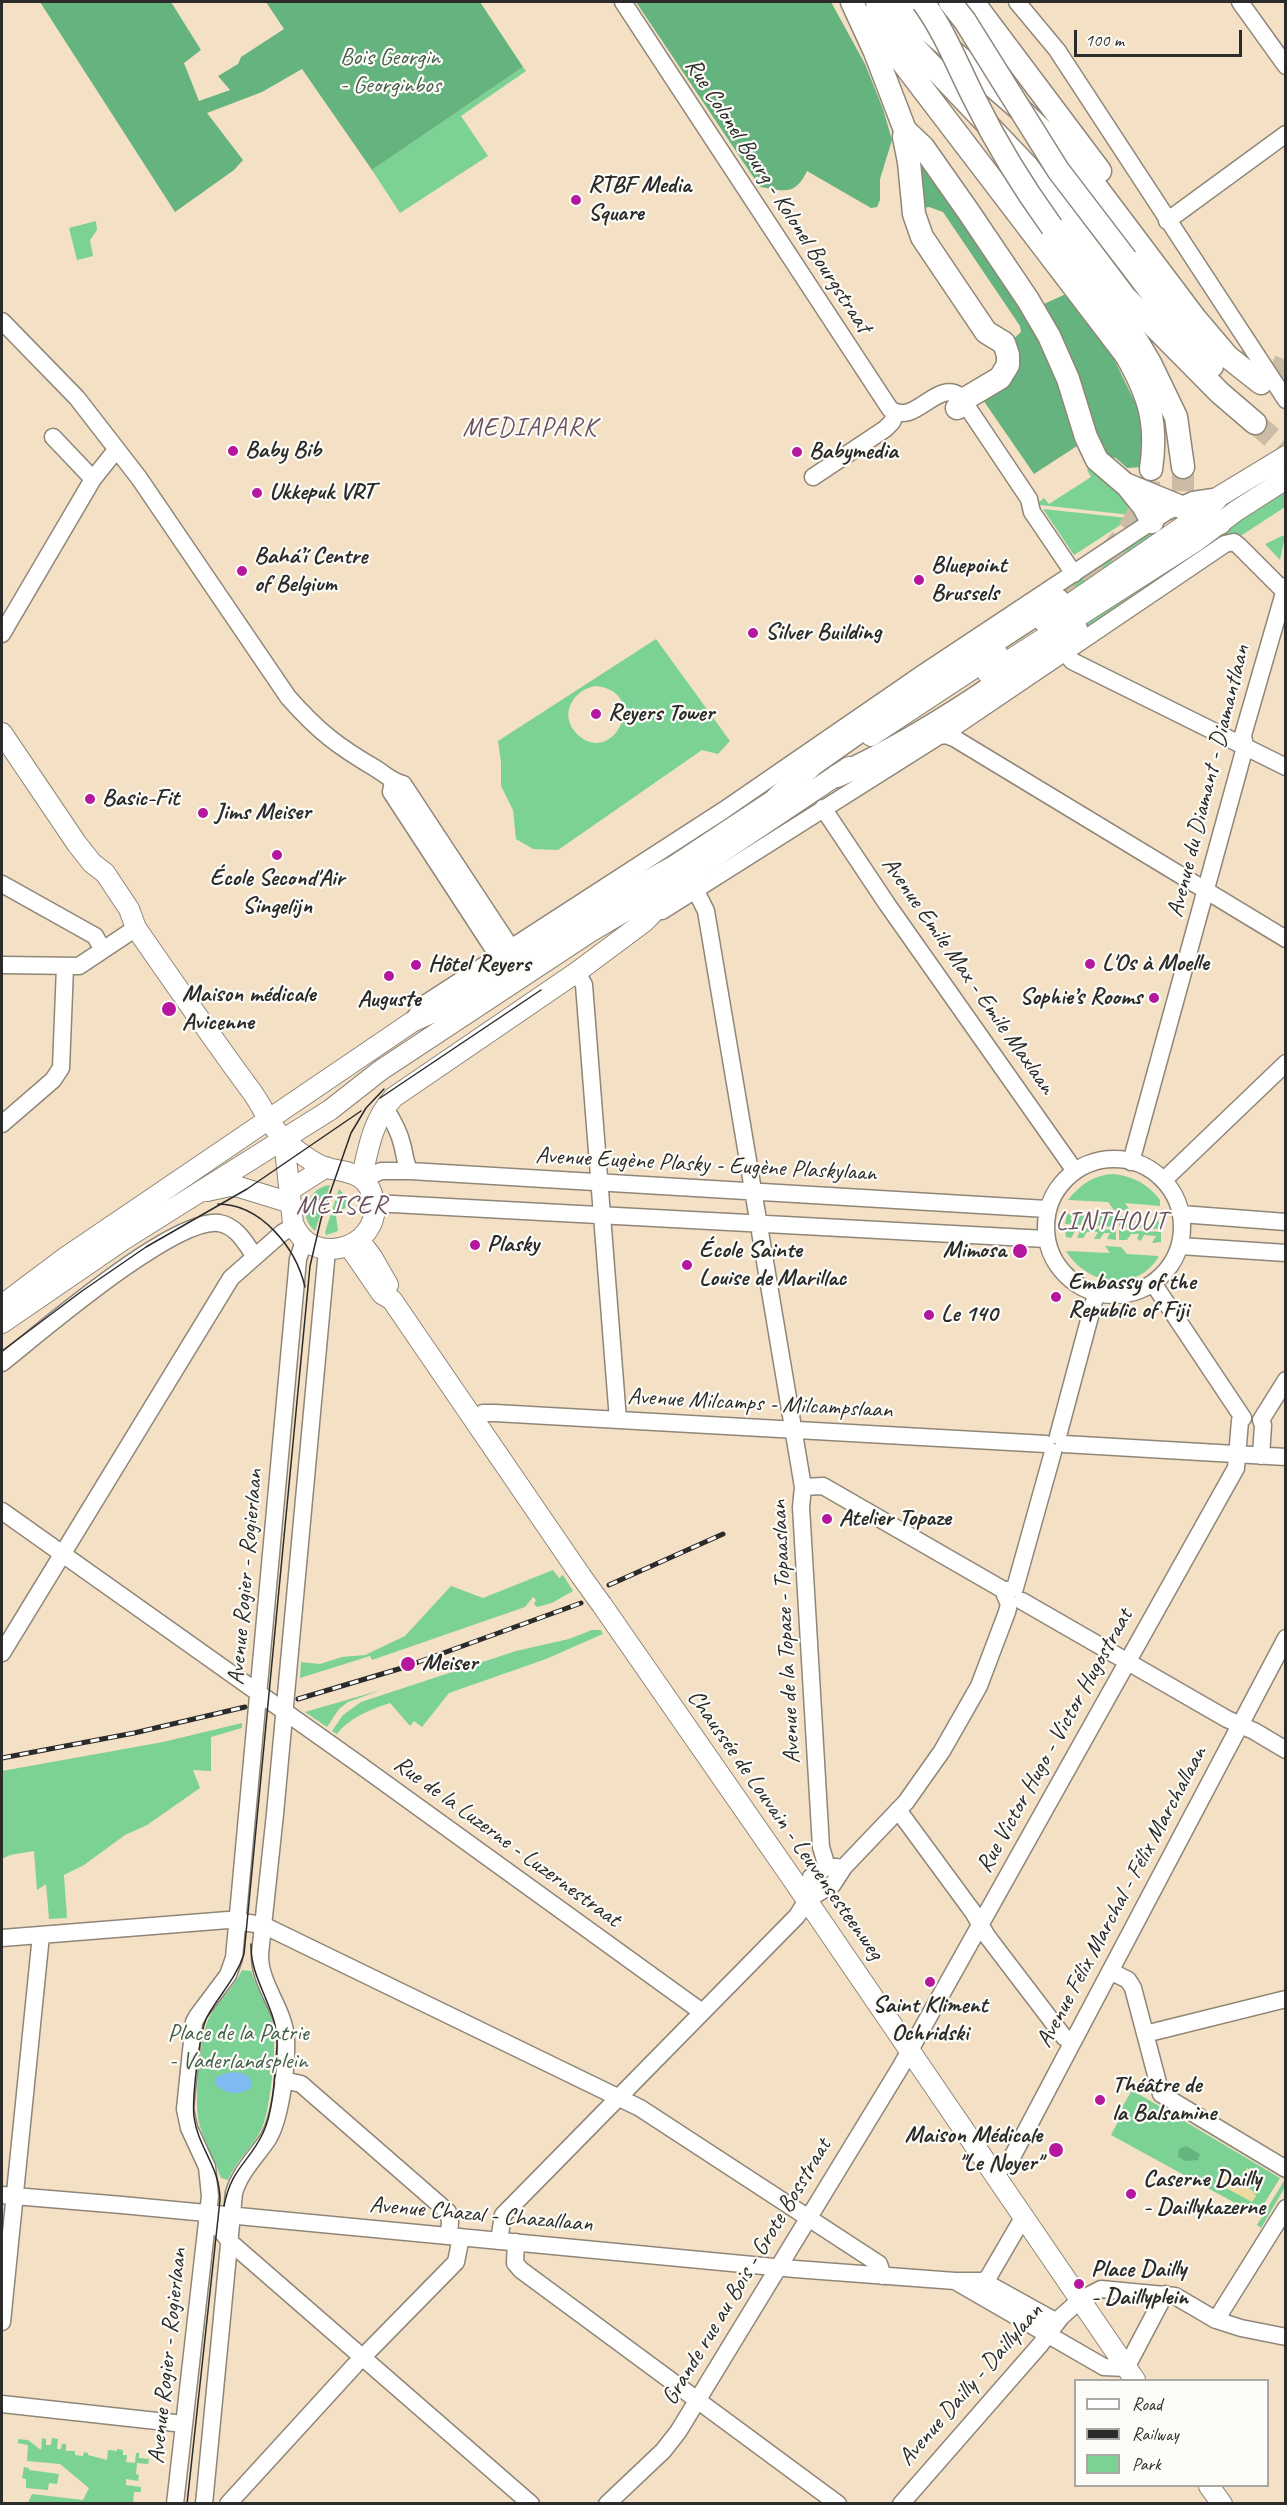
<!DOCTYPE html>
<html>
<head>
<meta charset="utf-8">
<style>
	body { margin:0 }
	#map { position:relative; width:1287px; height:2505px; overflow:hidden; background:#f4e0c5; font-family:Caveat,sans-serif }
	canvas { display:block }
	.frame { position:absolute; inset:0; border:3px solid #2b2b2b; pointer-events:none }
	.legend { position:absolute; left:1074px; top:2379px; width:195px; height:108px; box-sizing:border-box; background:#fdfcf7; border:2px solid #a9a8a5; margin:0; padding:8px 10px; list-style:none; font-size:18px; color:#2b2b2b }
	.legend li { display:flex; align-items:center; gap:12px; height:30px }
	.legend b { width:30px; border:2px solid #a9a8a5 }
	.scale { position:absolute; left:1074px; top:30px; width:168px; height:27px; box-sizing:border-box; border:3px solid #2b2b2b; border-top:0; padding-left:8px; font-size:18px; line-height:21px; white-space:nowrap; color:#2b2b2b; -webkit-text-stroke:4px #fdfcf7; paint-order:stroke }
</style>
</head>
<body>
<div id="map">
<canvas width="1287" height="2505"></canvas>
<div class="frame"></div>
<ul class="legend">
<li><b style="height:8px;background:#fff"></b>Road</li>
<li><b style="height:8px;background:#2b2b2b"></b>Railway</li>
<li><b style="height:16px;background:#7cd195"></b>Park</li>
</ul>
<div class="scale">100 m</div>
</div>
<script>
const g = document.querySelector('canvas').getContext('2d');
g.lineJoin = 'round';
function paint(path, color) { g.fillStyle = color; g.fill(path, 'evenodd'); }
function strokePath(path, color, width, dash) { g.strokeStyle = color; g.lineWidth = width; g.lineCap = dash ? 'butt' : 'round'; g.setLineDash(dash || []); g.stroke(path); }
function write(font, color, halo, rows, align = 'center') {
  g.font = font + ' Caveat,sans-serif'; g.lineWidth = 4.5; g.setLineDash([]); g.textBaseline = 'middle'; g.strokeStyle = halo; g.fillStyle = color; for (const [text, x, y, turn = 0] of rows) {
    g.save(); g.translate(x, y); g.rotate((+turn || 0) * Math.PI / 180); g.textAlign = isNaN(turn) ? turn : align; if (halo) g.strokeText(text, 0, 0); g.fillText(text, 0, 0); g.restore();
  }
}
paint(new Path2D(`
	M523,67L526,71L461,116L488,156L400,213L372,170Z
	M96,221L97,230L90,240L93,256L77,260L69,228Z
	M1089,468L1097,470L1140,509L1131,515L1040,505L1039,502L1044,498L1049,504L1091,477L1087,470Z
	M1285,489V507L1236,539L1220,538L1223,530Z
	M1043,509L1128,518V520L1074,555Z
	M1159,522L1167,529L1060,604L1053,593Z
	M1282,536H1285L1280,560L1265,544Z
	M1192,551L1199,558L1079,633L1074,625Z
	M656,639L730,741L718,754L702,750L558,850L533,849L516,839L513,810L501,786V762L498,741ZM595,686C652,691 613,769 577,734C558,715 573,690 595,686Z
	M1113,1174C1133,1176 1148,1184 1160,1200V1206L1125,1203L1130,1210H1114L1108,1202L1068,1200C1080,1185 1093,1175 1113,1174Z
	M330,1185L315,1231C297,1216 307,1188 330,1185Z
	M339,1189L345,1195L348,1205L336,1216L338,1231L326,1235L325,1232Z
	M1067,1214H1073L1070,1220L1076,1221L1079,1215H1085L1082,1221L1093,1222L1097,1215L1103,1216L1100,1222H1107L1110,1216H1116V1227L1065,1224Z
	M1120,1216L1130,1217L1127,1224H1134L1138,1218H1144L1140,1224L1151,1225L1158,1219L1160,1229L1119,1227Z
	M1065,1227L1116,1230V1240L1107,1239L1110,1233H1104L1100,1239H1094L1098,1232H1087L1083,1238H1077L1080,1231H1075L1071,1238L1066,1237Z
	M1119,1230L1161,1232V1242L1152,1243L1156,1236L1144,1235L1141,1241L1137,1239L1139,1234H1131L1127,1240H1119Z
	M1105,1246L1121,1247L1127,1254L1158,1256V1258C1134,1294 1086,1284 1066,1251L1110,1253Z
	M553,1570L559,1578L563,1575L573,1591L552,1603L537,1607L534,1604L536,1600L533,1597L525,1607L372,1660L370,1656L300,1678L301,1662L320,1664L342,1657L365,1655L405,1636L451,1586L483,1598Z
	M592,1630H601L603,1634L546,1659L449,1693L422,1727L414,1721L410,1726L390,1703C371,1709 349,1718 337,1734L332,1731L343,1715L361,1702L516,1651L569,1639Z
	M381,1690L348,1702L339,1709L327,1727L305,1712Z
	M242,1723V1728L211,1737V1771L193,1770L200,1788L147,1825L125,1835L84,1865L64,1875L67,1918L49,1919L46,1884L37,1890L34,1851L10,1855L2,1859V1771L163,1742Z
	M242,1970L251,1971C257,1990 270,2007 273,2026C277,2046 270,2113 261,2130C252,2148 236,2161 228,2180L221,2178C215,2160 205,2144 200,2126C193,2106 200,2038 208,2020C217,2001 234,1988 242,1970Z
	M1132,2090L1280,2178L1257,2215L1111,2135L1119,2120L1116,2118Z
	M1284,2181L1285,2187L1261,2228L1257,2225Z
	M42,2438L46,2439V2445H51L52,2438L58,2439L57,2449H61L62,2444H66V2451H75V2455L83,2456L84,2452L88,2453V2455L107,2460L108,2450L117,2451V2449L123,2450V2455H127L126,2462L135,2463L136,2453H139V2458L149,2459L148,2464L137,2463L136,2474L139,2475L138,2481L126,2479V2485L141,2487V2492H134L133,2503H28L32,2494L83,2500L89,2488L60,2464L27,2461L28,2445L18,2443V2439L28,2440L41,2450Z
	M24,2467L29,2468V2470L59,2474L57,2484L49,2483L48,2490L26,2488V2479L22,2478Z`), '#7cd195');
paint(new Path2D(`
	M40,2H171L201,50L184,63L199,101L230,90L218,76L238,64L241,57L284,29L266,2H480L523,67L372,170L302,69L262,92L207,113L243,160L234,170L175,212Z
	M636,2H831L865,64L883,109L892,140L880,179V200L877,207L871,208L807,171C795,196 785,191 760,187Z
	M914,145L1033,309L1068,293L1113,357L1143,419L1145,467L1127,468L1116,458L1086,453L1077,446L1034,474L981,397L1010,342L1021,332L1020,326L943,212L929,207L917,209Z
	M1186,2146L1200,2154L1198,2160L1186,2161L1178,2157L1179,2149Z`), '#65b37e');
paint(new Path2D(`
	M1247,2168L1258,2174L1262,2181L1258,2182L1245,2172Z
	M1223,2173L1231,2174L1254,2192L1256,2196L1252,2202L1217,2183L1216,2178Z`), '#eeda9e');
paint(new Path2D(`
	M231,2072L241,2073L250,2078L252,2087C241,2096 223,2095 215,2083L216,2077Z`), '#7fbbf2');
strokePath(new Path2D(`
	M1242,350L1265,363L1286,372
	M1255,423L1286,450
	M1176,523L1183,502V467
	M1058,600C1098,563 1146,529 1151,469`), '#ccbca6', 22, [22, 11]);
const minor = new Path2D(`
	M623,2L890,409C915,427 936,379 960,396L1029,499L1032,512L1074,574
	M1017,2L1057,50L1286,400
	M1240,2L1286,66
	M1167,221L1286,134
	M2,321L77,398L139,478L288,697C317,730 337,746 375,768C385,774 391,781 403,784L511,948
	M53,437L93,479
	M813,477L885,429L892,422L896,413
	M2,634L93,479L116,450
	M1065,652L1072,661L1286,767
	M950,736L956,726L1225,544L1234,542L1239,546L1284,591
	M393,781L391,792L498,956
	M823,808L887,904L1075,1171
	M2,884L95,936L103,950
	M695,889L706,911L803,1487L801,1507L821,1847L827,1867
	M662,911L939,736L946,735L954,738L1286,939
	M2,965L79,966L136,928
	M577,972L584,985L618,1420
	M412,1022L423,1005L724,810L923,673L1166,512L1193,500L1220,496
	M385,1108C392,1119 399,1131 402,1144C405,1154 404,1161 410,1171
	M2,1124L53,1080L61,1068L65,967
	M1046 1227a68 68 0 1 1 136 0a68 68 0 1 1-136 0Z
	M1131,1162L1245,747L1243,735L1286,586
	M364,1179L381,1171H410L1047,1209
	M1164,1180L1286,1063
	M374,1203L1046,1239
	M1181,1214L1286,1222
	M1180,1246L1286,1253
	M1153,1283L1243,1418
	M2,1363C41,1332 174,1217 219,1223C237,1226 246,1244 255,1257
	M474,1419L483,1413H495L1046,1444
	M1261,1420L1286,1380
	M1058,1436L1096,1294
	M1064,1444L1286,1457
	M1261,1456L1263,1425L1261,1420
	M803,1487L823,1486L1007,1592
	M2,1511L360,1765L702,2012
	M1022,1601L1227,1719L1254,1731L1286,1750
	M2,1653L231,1278L282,1233L294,1226
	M898,1810L973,1912L987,1936L1064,2037L1072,2042
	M807,1900L833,1884L844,1867L906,1802L942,1751L979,1686L1007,1612L1009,1604L1005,1595L1008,1590L1015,1588L1053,1452
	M2,1938L228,1920L263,1925L640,2108L879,2264L883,2276
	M1110,1971L1128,1980L1133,1988L1161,2094L1286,2169
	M1145,2034L1286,1999
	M283,2080L301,2084L448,2212L450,2222L449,2236
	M995,2173L1010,2161L1286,1638
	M2,2195L122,2205L795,2269L955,2281H983L1057,2322
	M208,2214L230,2242L531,2504
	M499,2241L503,2215L797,1916L807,1900L811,1877L827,1867H837
	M516,2242L515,2263L521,2270L838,2504
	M955,2281L1104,2367L1126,2368L1165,2294
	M978,2289L989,2276L1024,2216
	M1216,2320L1286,2208
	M2,2322L41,1935
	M2,2404L184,2424
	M175,2504L210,2196L207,2167L189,2128L185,2109L194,2022L198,2015L228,1975L234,1958L298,1259L304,1241
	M204,2504L234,2193C240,2172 256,2157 268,2139C281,2118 287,2065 286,2040C285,2009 259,1985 260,1954L275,1814L327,1250
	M228,2504L355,2365L456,2262L461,2237
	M607,2504L663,2451L678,2432L900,2068L1236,1468L1240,1421L1243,1418
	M901,2504L1040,2345L1061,2317L1080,2300L1101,2289L1175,2296L1216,2320L1241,2328L1286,2337`);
const major = new Path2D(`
	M1044,622L1207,510L1220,496L1286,456
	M988,674L1196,541L1236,511L1286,479
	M2,733L77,844L92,863L105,873L129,909L136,928C174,983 212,1038 252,1092C263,1107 271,1128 285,1140C295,1150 314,1164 327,1168C351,1173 369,1173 374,1202C381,1249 310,1269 293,1223L284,1140
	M871,736L997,653
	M362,1177C368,1149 373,1119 394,1097L577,972L644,922L678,887
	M290,1190L326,1167
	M207,1191L230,1186L239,1187L291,1203
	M359,1240L372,1257L388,1285
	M349,1246L382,1294L392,1300L581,1576
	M2,1305L66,1257L412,1022L436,1011L589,913L674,866L789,790
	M2,1323L123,1240L330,1110L381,1070L590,932L692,872L849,767
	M602,1605L791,1877L1135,2380
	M1209,2486L1222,2504`);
const highway = new Path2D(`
	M852,2L875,52L905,130L923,147L968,211L1028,300L1049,336L1068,379L1086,437L1097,460L1125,484L1220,523
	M877,2L915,48L1027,166L1125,297L1220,393L1255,423
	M901,2L929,31L1024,113L1085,172L1195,318L1228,357L1261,383
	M973,2L1100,171
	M868,17L1126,355C1149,395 1158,423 1151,469
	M905,130L904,137L909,162L914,214L922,237L986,332L1004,343L1008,355V365L1000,378L963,400L957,408
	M1052,227L1137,341L1150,363L1176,417L1183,467
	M1126,259L1169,316L1212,366
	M1128,487L1144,507L1152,522
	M837,776C922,738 1000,682 1076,629
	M777,798L813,764L904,700L1058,600`);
strokePath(minor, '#908678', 19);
strokePath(major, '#908678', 22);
strokePath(highway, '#908678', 25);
strokePath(minor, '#fff', 16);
strokePath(major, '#fff', 20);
strokePath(highway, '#fff', 22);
strokePath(new Path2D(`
	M380,1098L541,990
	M218,1204C261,1204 296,1248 305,1287
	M2,1351L82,1291L146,1247L247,1189L361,1111
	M224,2206C231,2168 249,2163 263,2133C274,2110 275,2071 277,2046C279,2009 250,1982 251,1944
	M187,2504L220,2200C220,2166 198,2148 194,2117C192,2099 199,2033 207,2017C219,1995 236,1979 244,1954L310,1266L321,1219L351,1133L366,1108L384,1089`), '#2b2b2b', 1.5);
const rail = new Path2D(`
	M609,1585L723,1534
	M298,1699L402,1668L581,1603
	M2,1758L134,1733L245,1707`);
strokePath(rail, '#2b2b2b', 5);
strokePath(rail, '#fdfcf7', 3, [9]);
const majorBridge = new Path2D(`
	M581,1576L602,1605`);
const highwayBridge = new Path2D(`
	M923,2C945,32 958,67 975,100C997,145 1023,187 1052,227
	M950,2L965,21L1058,170L1126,259`);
strokePath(majorBridge, '#908678', 22, []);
strokePath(highwayBridge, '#908678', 25, []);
strokePath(majorBridge, '#fff', 20);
strokePath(highwayBridge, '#fff', 22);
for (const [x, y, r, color] of [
	[576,200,6,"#b5179e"],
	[233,451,6,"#b5179e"],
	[797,452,6,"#b5179e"],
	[257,493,6,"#b5179e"],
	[242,571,6,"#b5179e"],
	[919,580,6,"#b5179e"],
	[753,633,6,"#b5179e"],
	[596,714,6,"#b5179e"],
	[90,799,6,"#b5179e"],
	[203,813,6,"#b5179e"],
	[277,855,6,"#b5179e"],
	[1090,964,6,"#b5179e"],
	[416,965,6,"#b5179e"],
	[389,976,6,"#b5179e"],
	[1154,998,6,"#b5179e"],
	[169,1009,8,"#b5179e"],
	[475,1245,6,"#b5179e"],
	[1020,1251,8,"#b5179e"],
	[687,1265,6,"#b5179e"],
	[1056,1297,6,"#b5179e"],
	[929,1315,6,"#b5179e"],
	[827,1519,6,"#b5179e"],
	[408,1664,8,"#b5179e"],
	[930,1982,6,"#b5179e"],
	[1100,2100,6,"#b5179e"],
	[1056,2150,8,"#b5179e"],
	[1131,2194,6,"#b5179e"],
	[1079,2284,6,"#b5179e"]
]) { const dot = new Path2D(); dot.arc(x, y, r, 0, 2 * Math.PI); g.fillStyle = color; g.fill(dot); strokePath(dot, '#fdfcf7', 2); }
write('24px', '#435d4b', '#fdfcf7', [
	["Bois Georgin",390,58],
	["- Georginbos",390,86],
	["Place de la Patrie",238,2034],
	["- Vaderlandsplein",238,2062]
]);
write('bold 24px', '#2b2b2b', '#fdfcf7', [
	["RTBF Media",588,186],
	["Square",588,214],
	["Baby Bib",245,451],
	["Babymedia",809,452],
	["Ukkepuk VRT",269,493],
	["Bahá’í Centre",254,557],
	["of Belgium",254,585],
	["Bluepoint",931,566],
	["Brussels",931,594],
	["Silver Building",765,633],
	["Reyers Tower",608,714],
	["Basic-Fit",102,799],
	["Jims Meiser",215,813],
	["École Second'Air",277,879,"center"],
	["Singelijn",277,907,"center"],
	["L'Os à Moelle",1102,964],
	["Hôtel Reyers",428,965],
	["Maison médicale",182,995],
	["Avicenne",182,1023],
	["Sophie’s Rooms",1142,998,"right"],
	["Auguste",389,1000,"center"],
	["Plasky",487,1245],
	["École Sainte",699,1251],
	["Louise de Marillac",699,1279],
	["Mimosa",1006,1251,"right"],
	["Embassy of the",1068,1283],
	["Republic of Fiji",1068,1311],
	["Le 140",941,1315],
	["Atelier Topaze",839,1519],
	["Meiser",422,1664],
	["Saint Kliment",930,2006,"center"],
	["Ochridski",930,2034,"center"],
	["Théâtre de",1112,2086],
	["la Balsamine",1112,2114],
	["Maison Médicale",1042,2136,"right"],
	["\"Le Noyer\"",1042,2164,"right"],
	["Caserne Dailly",1143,2180],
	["- Daillykazerne",1143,2208],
	["Place Dailly",1091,2270],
	["- Daillyplein",1091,2298]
], 'left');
write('24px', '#2b2b2b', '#fdfcf7', [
	["Rue Colonel Bourg - Kolonel Bourgstraat",778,196,57],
	["Avenue du Diamant - Diamantlaan",1209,781,-76],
	["Avenue Emile Max - Emile Maxlaan",968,976,55],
	["Avenue Eugène Plasky - Eugène Plaskylaan",706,1165,3],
	["Avenue Milcamps - Milcampslaan",760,1404,3],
	["Avenue Rogier - Rogierlaan",246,1577,-85],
	["Avenue de la Topaze - Topaaslaan",786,1632,-93],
	["Rue Victor Hugo - Victor Hugostraat",1055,1741,-61],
	["Chaussée de Louvain - Leuvensesteenweg",785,1825,55],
	["Rue de la Luzerne - Luzernestraat",507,1842,36],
	["Avenue Félix Marchal - Félix Marchallaan",1122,1897,-62],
	["Avenue Chazal - Chazallaan",481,2215,5],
	["Grande rue au Bois - Grote Bosstraat",747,2272,-59],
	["Avenue Rogier - Rogierlaan",168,2356,-84],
	["Avenue Dailly - Daillylaan",971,2385,-49]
]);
g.letterSpacing = '1.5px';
write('26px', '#6a5061', '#fdfcf7', [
	["MEDIAPARK",530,428],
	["MEISER",342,1206],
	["LINTHOUT",1112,1222]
]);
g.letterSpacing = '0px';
</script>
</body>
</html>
